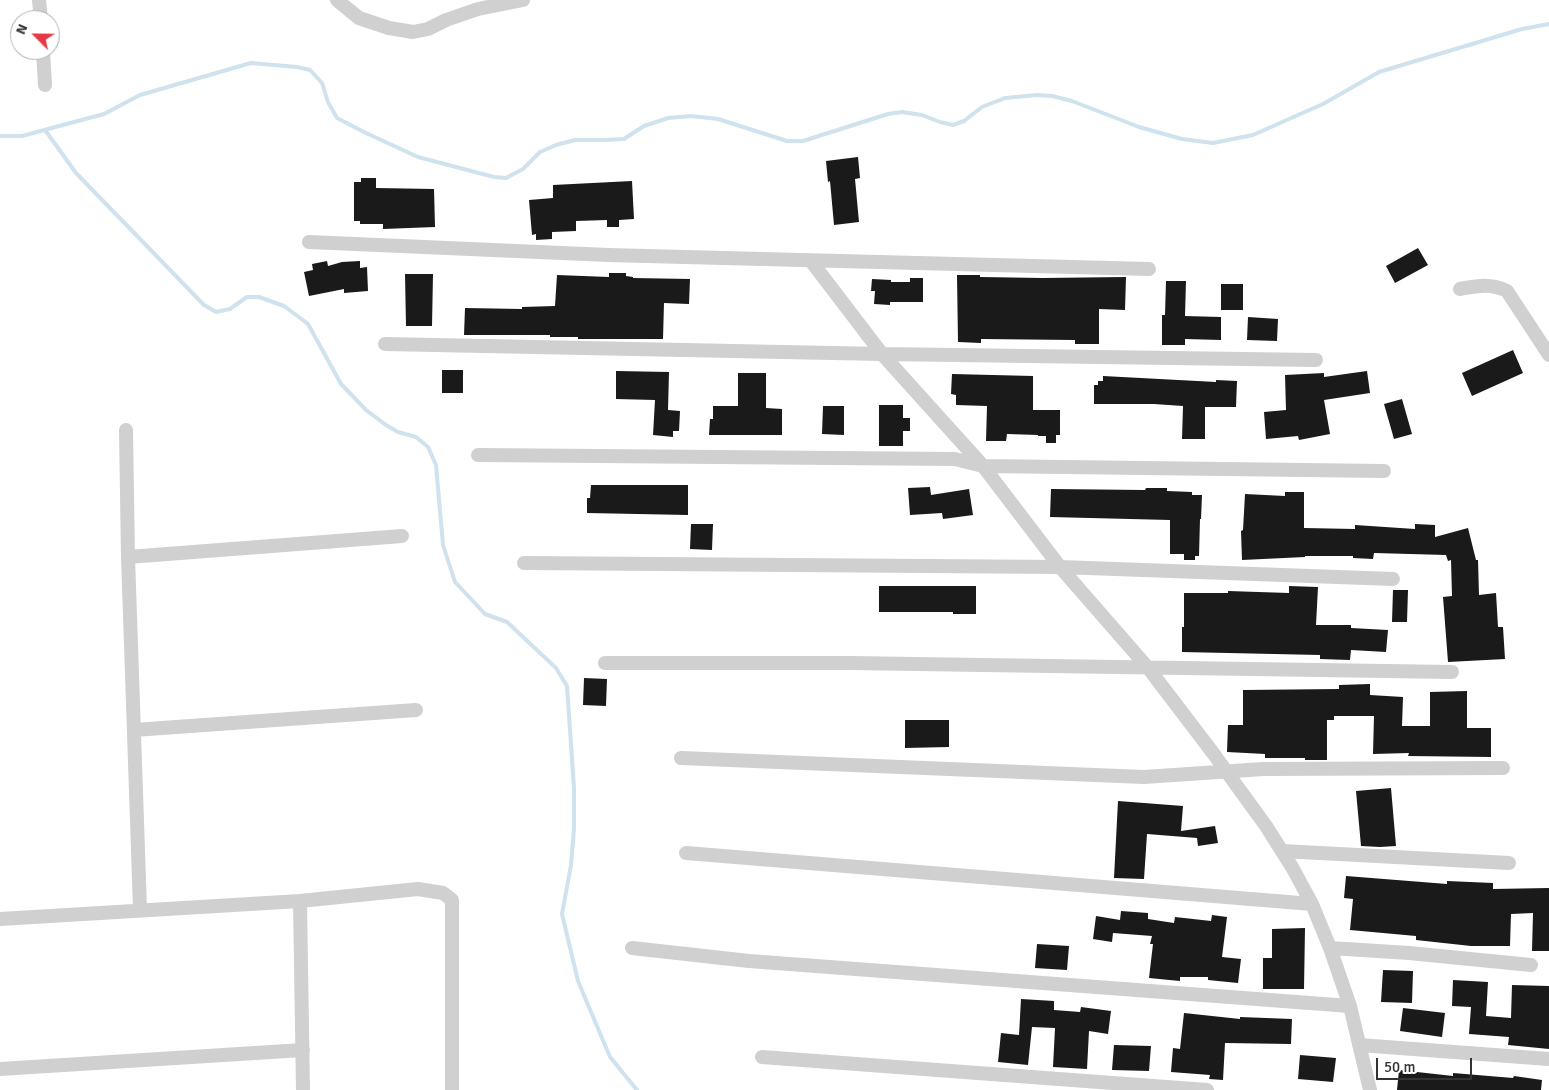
<!DOCTYPE html>
<html>
<head>
<meta charset="utf-8">
<style>
	body { margin:0 }
	#map { position:relative; width:1549px; height:1090px; overflow:hidden; background:#fff; font-family:Signika,sans-serif }
	canvas { display:block }
	.north { position:absolute; left:10px; top:10px; width:50px; height:50px; box-sizing:border-box; background:#fff; border:1px solid #adadad; border-radius:50%; rotate:293deg; font-size:14px; font-weight:700; line-height:20px; text-align:center; color:#333 }
	.north::after { content:''; display:block; margin:auto; width:18px; height:22px; background:#e63946; clip-path:polygon(50% 0,100% 100%,50% 72%,0 100%) }
	.scale { position:absolute; left:1376px; top:1058px; width:96px; height:22px; box-sizing:border-box; border:2px solid #333; border-top:0; padding-left:6px; font-size:15px; line-height:18px; white-space:nowrap; color:#333; -webkit-text-stroke:4px #fff; paint-order:stroke }
</style>
</head>
<body>
<div id="map">
<canvas width="1549" height="1090"></canvas>
<div class="north">N</div>
<div class="scale">50 m</div>
</div>
<script>
const g = document.querySelector('canvas').getContext('2d');
g.lineJoin = 'round';
function strokePath(path, color, width, dash) { g.strokeStyle = color; g.lineWidth = width; g.lineCap = dash ? 'butt' : 'round'; g.setLineDash(dash || []); g.stroke(path); }
function paint(path, color) { g.fillStyle = color; g.fill(path, 'evenodd'); }
strokePath(new Path2D(`
	M45,130L76,173L204,305L216,312L230,309L247,297H259L284,306L308,324L341,384L366,410L386,425L398,432L416,437L428,447L436,465L443,545L455,582L485,614L507,622L556,668L567,686L574,788V829L571,865L562,914L578,981L610,1057L637,1090
	M0,136H22L104,114L140,95L251,63L297,67L310,70L322,83L328,102L337,118L366,133L418,157L494,177L506,178L523,169L540,152L556,145L575,140H606L624,139L644,126L668,118L691,116L718,119L787,141H803L888,114L902,112L922,115L940,122L953,125L964,121L982,107L1005,98L1037,95L1052,96L1072,101L1139,127L1182,139L1213,143L1253,135L1323,104L1379,72L1522,29L1549,24`), '#cfe2ee', 4);
paint(new Path2D(`
	M858,157L860,178L855,179L859,222L834,225L830,181L828,182L826,161Z
	M361,178H376V188L434,189L435,227L383,229V224H360V221H354V182H361Z
	M632,181L634,219L619,220V227H607V220L576,221V231L552,232V239L536,240V234L532,235L529,200L553,198V185Z
	M1418,248L1428,265L1395,283L1386,266Z
	M327,261L328,266L342,262L360,261V268L367,267L368,291L344,293V289L309,296L304,272L313,270L312,264Z
	M609,273H626V276L633,277V278L690,279L689,304L664,303L663,339H578V337H550V335H464L465,308L522,309V307L555,306L557,275L609,277Z
	M405,274H433L432,326H406Z
	M957,275H980V277L1043,278L1126,277L1125,310L1099,309V344H1075V340L981,339V343L958,342Z
	M910,278H923V302H890V305L874,304L875,291H871L872,279L891,280V282H910Z
	M1166,281H1186L1185,316L1221,317V340L1185,339V345H1162V315H1165Z
	M1221,284H1243V310H1221Z
	M1248,317L1278,319L1277,341L1247,340Z
	M1513,350L1523,373L1472,396L1462,373Z
	M442,370H463V393H442Z
	M616,371L669,372L668,410L680,411L679,431H673V437L653,435L655,400L616,399Z
	M1367,371L1370,393L1324,400L1330,434L1299,440L1298,436L1266,439L1264,412L1286,410L1285,375L1324,373V377Z
	M738,373H766V408L782,409V435H709L710,419H713V406H738Z
	M952,374L1033,376V410H1060V435H1056V443H1046V436H1038V435L1007,434L1006,441H986L987,406L956,405V395L951,394Z
	M1103,376L1216,382V380L1237,381L1236,407H1205V439H1182L1183,406L1154,404H1094V385H1098V381H1103Z
	M1402,399L1412,434L1394,439L1384,404Z
	M879,405H903V418H910V431H903V446H879Z
	M823,406H844V435L822,434Z
	M591,485H688V515L587,513V498H590Z
	M930,487L931,495L969,489L973,515L943,519L942,513L910,515L908,488Z
	M1146,488H1167V491L1192,492V495H1202L1201,519H1200L1199,556H1195V560H1184V554H1170V520L1050,517L1051,489L1145,490Z
	M1285,492H1304V528L1355,529V525L1415,529V524L1435,525V537L1468,528L1476,560H1478L1479,595L1496,593L1498,627H1503L1505,659L1448,662L1443,597L1452,596L1451,560L1448,561L1446,555L1374,553L1373,559L1353,558V556H1305V557L1242,560L1241,531L1243,530L1245,494L1285,496Z
	M691,524H713L712,550L690,549Z
	M879,586H976V614H953V612H879Z
	M1289,586L1318,587L1316,625H1351V628L1388,630L1386,652L1351,650L1350,660L1320,659V655L1182,652V627H1184V593H1228V591L1289,593Z
	M1393,590H1408L1407,622H1392Z
	M584,678L607,679L606,706L583,705Z
	M1370,684V695L1403,697L1402,726H1430V692L1467,691V728H1491V757L1408,756L1409,753L1373,754L1374,716H1334V720H1327V760H1305V758H1265V754L1227,752L1228,725H1243V690L1339,689V685Z
	M905,720H949V747L905,748Z
	M1391,788L1396,846L1380,847L1361,846L1356,791Z
	M1118,801L1183,806L1181,831L1215,826L1218,843L1198,846L1197,838L1147,834L1144,879L1114,878Z
	M1346,876L1447,884V881L1493,883V889L1549,888V951H1532L1533,913L1511,914L1510,946H1471L1416,940V936L1350,930L1353,899L1344,898Z
	M1121,911L1148,913V919L1174,923L1175,917L1211,921L1212,915L1227,917L1222,957L1241,959L1238,983L1208,980V977H1180V981L1149,978L1153,944H1150L1152,936L1113,933L1112,942L1093,939L1096,916L1120,920Z
	M1305,928L1304,989H1263V958H1272V929Z
	M1037,944L1069,946L1067,970L1035,968Z
	M1383,970L1413,971L1412,1003L1381,1002Z
	M1453,980L1488,982L1486,1016L1511,1018L1512,985L1549,986V1049L1508,1045L1509,1037L1469,1034L1471,1007L1452,1006Z
	M1021,999L1054,1001V1010L1080,1012L1081,1007L1111,1011L1108,1034L1089,1031L1087,1069L1053,1067L1055,1028L1032,1027L1028,1065L998,1062L1001,1033L1019,1035Z
	M1403,1008L1445,1013L1442,1037L1400,1031Z
	M1184,1013L1240,1019V1017L1292,1019L1291,1044L1225,1043L1223,1080L1209,1079L1210,1075L1171,1072L1173,1048L1180,1049Z
	M1114,1045L1151,1046L1149,1071L1112,1070Z
	M1300,1055L1336,1058L1333,1082L1298,1079Z
	M1399,1070L1453,1076V1073L1513,1078L1514,1076L1542,1080L1541,1090H1397Z`), '#1a1a1a');
strokePath(new Path2D(`
	M39,0L41,20
	M337,0L359,18L389,28L413,32L428,29L446,20L478,9L523,0
	M43,50L45,85
	M309,242L608,255L1149,269
	M811,261L882,354L983,466L1060,567L1149,669L1213,753L1266,826L1292,867L1312,904L1330,948L1350,1006L1370,1090
	M1460,289C1477,286 1490,283 1507,291L1549,355
	M385,344L882,354L1316,360
	M126,430L128,557L140,909
	M478,455L955,459L983,466L1384,471
	M128,557L402,536
	M524,563L1060,567L1393,579
	M605,663H849L1452,672
	M134,730L416,710
	M681,758L1144,777L1263,769L1503,768
	M1282,851L1509,863
	M686,853L1312,904
	M300,901L303,1090
	M0,919L300,901L418,889L443,893L452,900V1090
	M632,948L749,961L1350,1006
	M1330,948L1409,953L1531,965
	M1359,1045L1549,1059
	M762,1057L1207,1090
	M0,1069L303,1050`), '#d0d0d0', 14);
</script>
</body>
</html>
